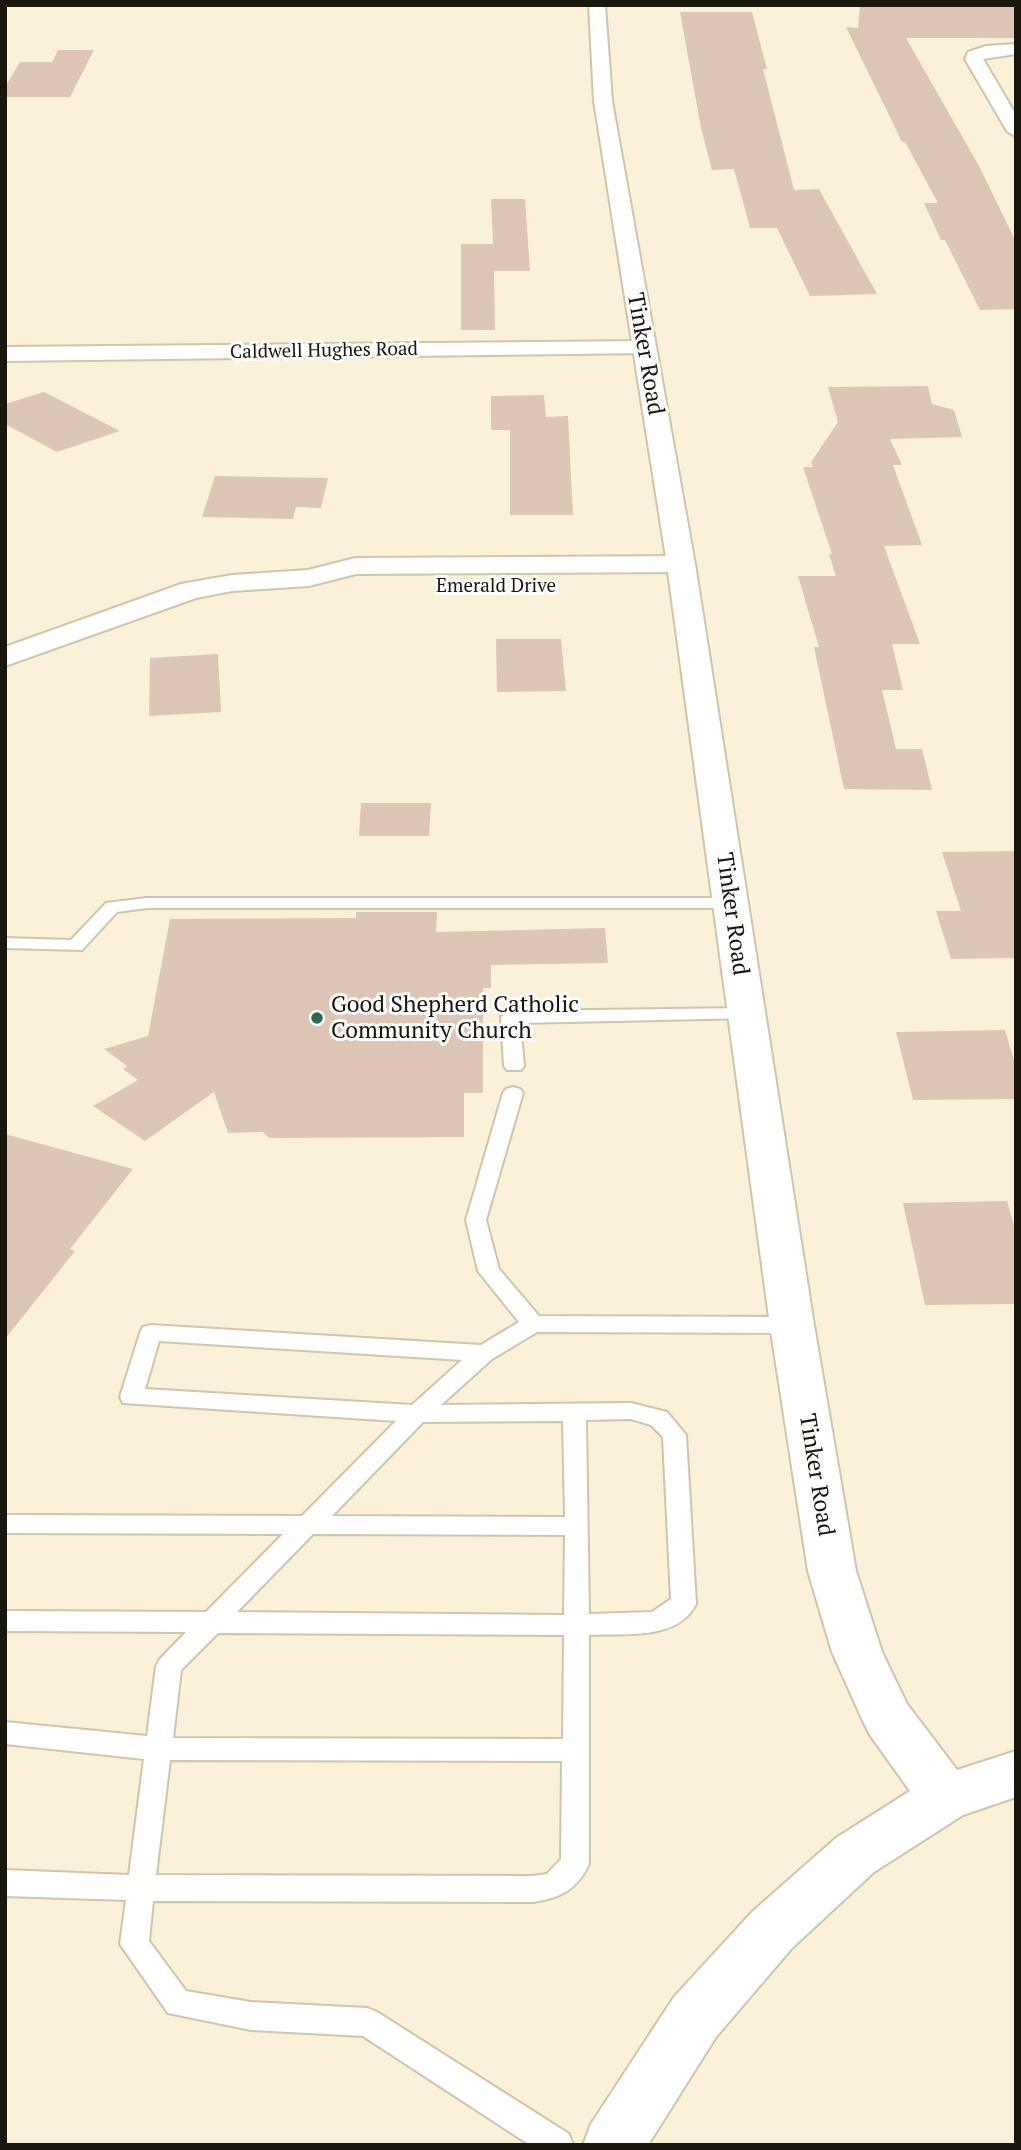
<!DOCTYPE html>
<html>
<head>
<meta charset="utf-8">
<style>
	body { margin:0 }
	#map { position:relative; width:1021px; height:2150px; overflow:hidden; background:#faf1d8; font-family:"PT Serif",serif }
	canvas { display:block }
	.frame { position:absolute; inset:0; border:7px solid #19160d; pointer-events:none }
</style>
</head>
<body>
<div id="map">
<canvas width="1021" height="2150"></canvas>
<div class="frame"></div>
</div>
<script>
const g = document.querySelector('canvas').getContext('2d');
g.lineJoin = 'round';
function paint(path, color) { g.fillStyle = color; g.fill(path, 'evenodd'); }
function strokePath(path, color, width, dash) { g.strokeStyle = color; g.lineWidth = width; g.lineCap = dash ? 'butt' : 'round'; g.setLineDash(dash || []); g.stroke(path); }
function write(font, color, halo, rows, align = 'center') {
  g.font = font + ' "PT Serif",serif'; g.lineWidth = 6; g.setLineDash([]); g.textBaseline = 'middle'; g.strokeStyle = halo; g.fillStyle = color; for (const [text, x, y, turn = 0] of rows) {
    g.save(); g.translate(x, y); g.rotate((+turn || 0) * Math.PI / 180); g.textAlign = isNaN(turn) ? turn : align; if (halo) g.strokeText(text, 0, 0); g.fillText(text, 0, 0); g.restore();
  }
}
paint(new Path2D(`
	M860,5H1016V38H906L979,166L1016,242V309L980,310L945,240H941L924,203H938L905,142H902L846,27L858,28Z
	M680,12H752L767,69H763L773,108L794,190L819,189L877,294L810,296L777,228H750L734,169L712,170L701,128Z
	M58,50H94L70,97H5V87L20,62H52Z
	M491,199H525L530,271H494L495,330H461V244H493Z
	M928,386L932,404L954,410L962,437L890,439L902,465H893L922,545L884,546L920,644H892L903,690H882L896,749H922L932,790L844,789L814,647H819L798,576H836L829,554H832L803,467H813L811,462L838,422L828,387Z
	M44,392L120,431L57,452L5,424V404Z
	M544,395L546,417L568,416L573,515H510V430H491V396Z
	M215,476L266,477L328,478L321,508L296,507L293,519L202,517Z
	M496,639H561L566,691L497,692Z
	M218,654L221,712L149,716L150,658Z
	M361,803H431L429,836H359Z
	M1016,851V958L951,959L936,911H961L942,852Z
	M356,912H437L436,932L605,928L608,963L491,965V988H483V1093H464V1137L269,1138L263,1132L228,1133L214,1092L145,1141L93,1106L138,1080L123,1069L127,1066L104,1049L148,1036L170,919L356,918Z
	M1005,1030L1016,1067V1099L913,1100L896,1032Z
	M5,1134L133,1169L70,1249L75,1251L5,1339Z
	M1007,1201L1016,1232V1304L925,1305L903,1203Z`), '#ddc6b5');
const lane = new Path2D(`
	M147,898H730L739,903L730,908H147L117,912L82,950L5,948V938L71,940L106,903Z
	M746,1008L755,1014L753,1018L520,1023L524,1066L521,1070H507L504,1066L501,1017L510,1011Z
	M513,1087L520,1089L523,1093L486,1220L499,1269L539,1316L792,1317L800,1319L803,1325L800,1331L792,1333L537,1332L492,1359L441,1405L631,1403L667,1412L686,1435L696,1604C678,1641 623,1633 589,1635V1864C577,1890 560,1898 533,1902L153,1901L149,1941L186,1991L251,2002L367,2008L377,2012L569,2134L573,2145H530L363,2036L251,2030L168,2013L120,1944L126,1900L5,1896V1870L129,1875L144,1759L5,1744V1722L147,1736L156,1666L160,1659L186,1632L5,1631V1611L206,1612L283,1534L5,1533V1515L302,1516L396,1421L123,1403L120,1397L140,1333L143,1327L151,1325L481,1345L519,1322L478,1271L466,1220L503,1093L506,1089ZM159,1341L462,1360L412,1405L145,1389ZM631,1419L651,1425L663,1437L671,1599L652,1612L589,1614L586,1420ZM563,1421L565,1517L332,1516L423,1422ZM313,1534L565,1535L564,1615L237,1612ZM218,1633L564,1635L563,1739L173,1738L181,1670ZM170,1760L562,1761L561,1859L547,1874L533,1876L156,1875Z`);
const street = new Path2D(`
	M1016,44V54L983,59L1016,115V137L1007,131L965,59L968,52L986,46Z
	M643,341L651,343L655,348L651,353L5,361V347Z
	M681,556L691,558L695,564L691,570L681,572L356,574L309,586L232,591L196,598L5,666V647L181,584L232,575L308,570L355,558Z`);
const secondary = new Path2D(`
	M589,5H605L612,101L695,564L814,1325L856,1571L882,1652L907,1704L957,1770L1016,1751V1797L963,1815L874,1872L792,1948L716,2037L648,2145H583L591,2124L674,1997L752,1912L836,1838L910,1791L870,1735L862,1719L832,1652L808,1571L770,1325L667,564L594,101Z`);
strokePath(lane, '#cec5ac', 4);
strokePath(street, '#cec5ac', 4);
strokePath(secondary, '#cec5ac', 4);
paint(lane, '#fff');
paint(street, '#fff');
paint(secondary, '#fff');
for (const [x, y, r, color] of [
	[317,1018,7,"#31684e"]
]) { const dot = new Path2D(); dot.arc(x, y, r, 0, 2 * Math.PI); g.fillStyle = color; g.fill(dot); strokePath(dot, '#fff', 2.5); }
write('19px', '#19160d', '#fff', [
	["Caldwell Hughes Road",324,351,-1],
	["Emerald Drive",496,587]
]);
write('23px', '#19160d', '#fff', [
	["Tinker Road",645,354,80],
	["Tinker Road",732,914,82],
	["Tinker Road",816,1475,81]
]);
write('23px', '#19160d', '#fff', [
	["Good Shepherd Catholic",331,1005],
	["Community Church",331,1031]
], 'left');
</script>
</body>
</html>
